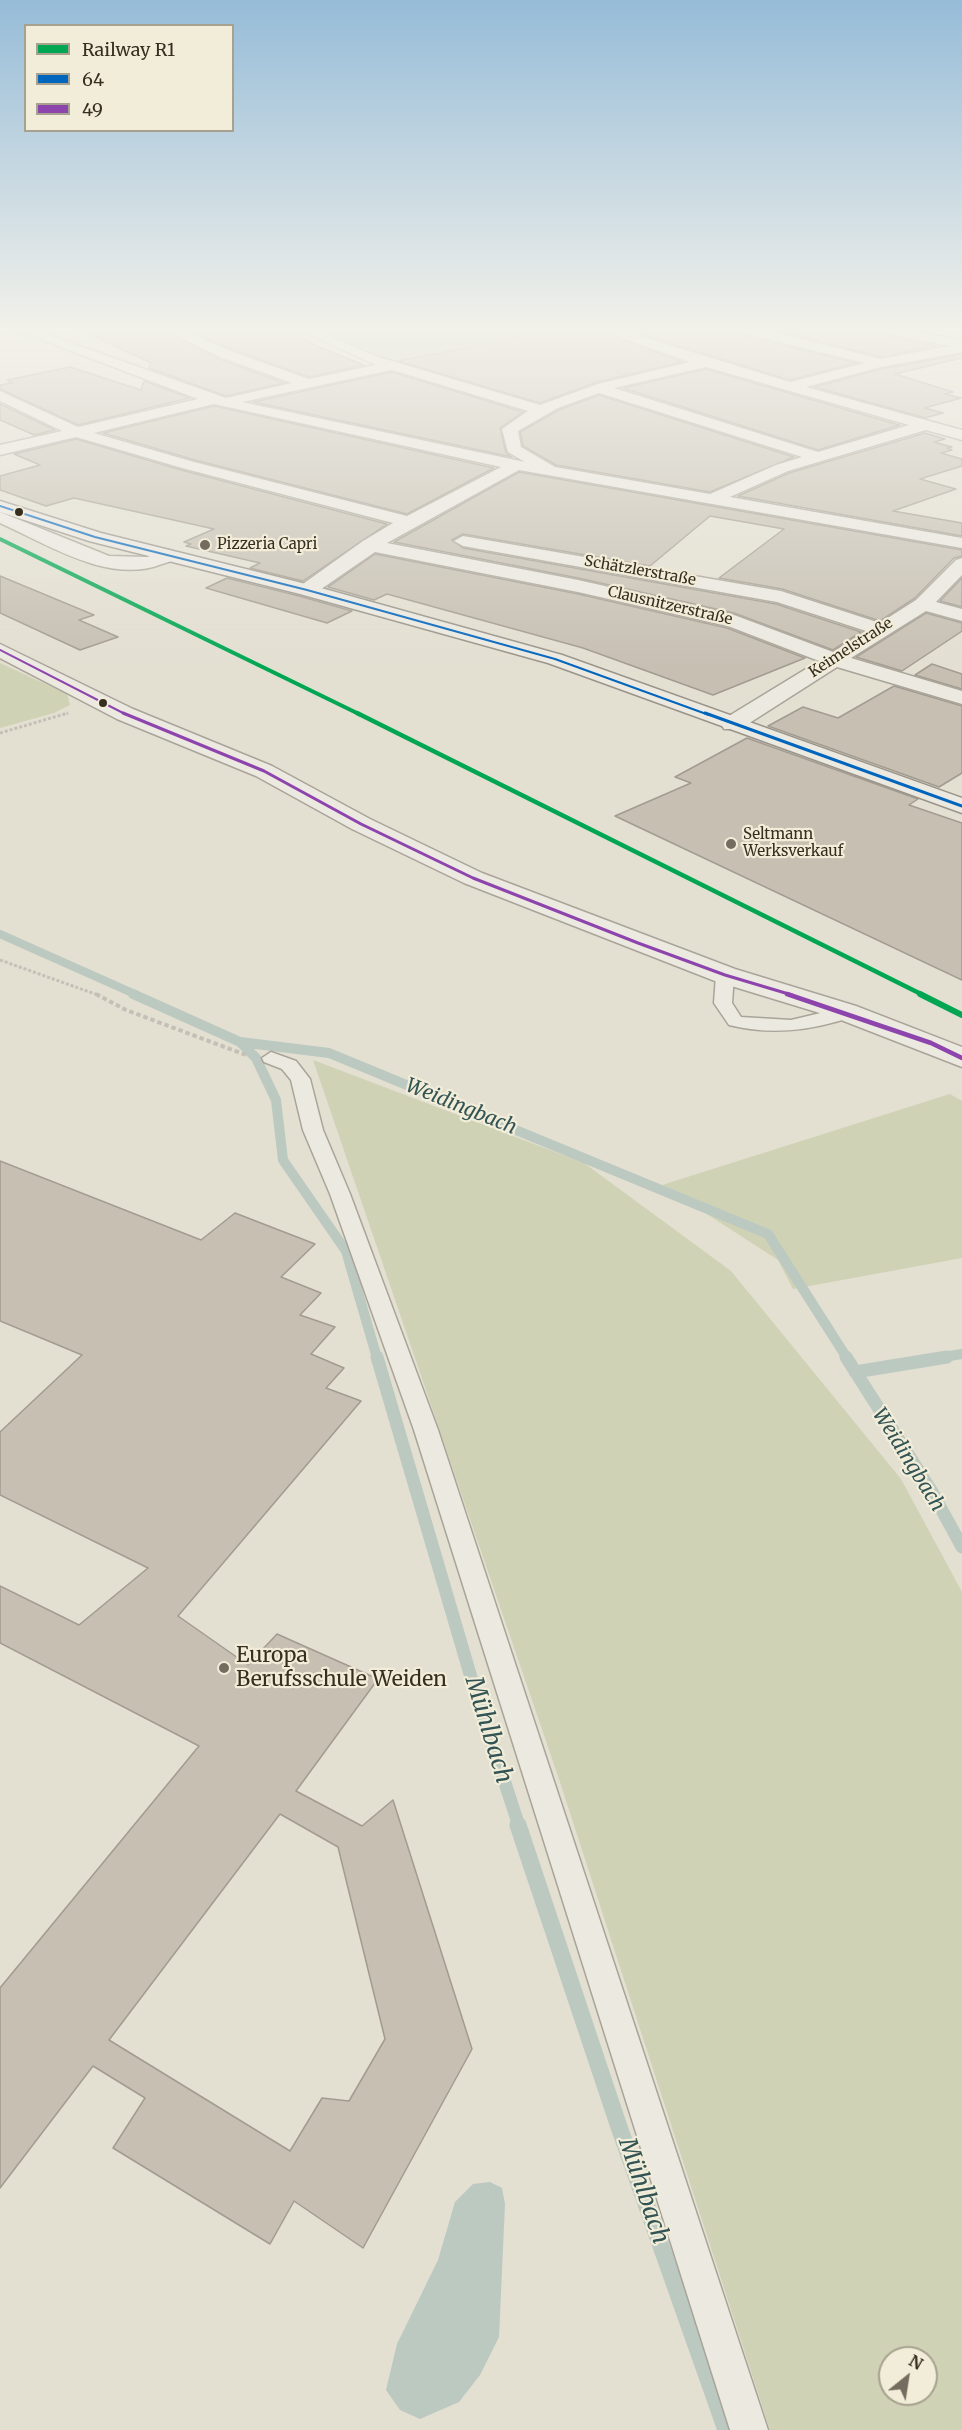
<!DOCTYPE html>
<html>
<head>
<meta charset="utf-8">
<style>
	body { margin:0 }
	#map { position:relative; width:962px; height:2430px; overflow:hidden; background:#e3dfd1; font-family:Merriweather,serif }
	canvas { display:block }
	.legend { position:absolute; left:24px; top:24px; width:210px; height:108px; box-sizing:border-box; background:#f2edd8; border:2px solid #a7a18f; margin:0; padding:8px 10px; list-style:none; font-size:18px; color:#372e22 }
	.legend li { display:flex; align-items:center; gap:12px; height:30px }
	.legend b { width:30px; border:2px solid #a7a18f }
	.north { position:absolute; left:878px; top:2346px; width:60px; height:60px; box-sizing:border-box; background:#f2edd8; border:2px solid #a7a18f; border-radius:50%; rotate:30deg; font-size:16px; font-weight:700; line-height:24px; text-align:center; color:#372e22 }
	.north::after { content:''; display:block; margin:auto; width:21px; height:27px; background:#736c5f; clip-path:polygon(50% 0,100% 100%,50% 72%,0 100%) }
</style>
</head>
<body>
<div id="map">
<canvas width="962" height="2430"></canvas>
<ul class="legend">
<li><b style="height:8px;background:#00a651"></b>Railway R1</li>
<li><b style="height:8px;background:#0065bd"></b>64</li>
<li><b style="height:8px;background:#8e44ad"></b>49</li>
</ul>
<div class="north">N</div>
</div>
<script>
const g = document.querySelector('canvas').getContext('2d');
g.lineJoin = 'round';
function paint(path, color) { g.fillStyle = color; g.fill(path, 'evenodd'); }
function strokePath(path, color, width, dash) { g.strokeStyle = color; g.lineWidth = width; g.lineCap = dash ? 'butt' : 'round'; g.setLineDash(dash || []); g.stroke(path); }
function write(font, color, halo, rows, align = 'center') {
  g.font = font + ' Merriweather,serif'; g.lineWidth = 4.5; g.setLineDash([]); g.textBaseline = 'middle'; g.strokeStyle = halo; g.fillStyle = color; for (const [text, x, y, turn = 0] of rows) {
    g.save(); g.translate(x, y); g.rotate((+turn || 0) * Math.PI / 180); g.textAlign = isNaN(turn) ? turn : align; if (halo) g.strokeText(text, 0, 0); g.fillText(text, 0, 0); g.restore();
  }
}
paint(new Path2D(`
	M312,328H566L392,361Z
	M0,663L67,694L70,705L54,713L0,728Z
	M313,1060L584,1163L731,1271L901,1479L962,1592V2430H770L560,1782ZM890,2358H926V2394H890Z
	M950,1094L962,1101V1258L793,1289L778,1260L662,1185Z`), '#cfd2b5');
paint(new Path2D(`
	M490,2182L502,2188L505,2204L499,2337L480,2375L459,2402L420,2419L400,2410L386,2390L397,2344L438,2260L455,2202L473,2184Z`), '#bbc9c1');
strokePath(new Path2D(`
	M0,934L137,995`), '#bbc9c1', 8);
strokePath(new Path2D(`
	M133,994L240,1042L329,1053L768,1234L847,1358
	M240,1042L256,1058L276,1100L283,1160L346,1251L377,1358
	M938,1358L962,1354`), '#bbc9c1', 10);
strokePath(new Path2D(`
	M377,1357L475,1691L519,1826
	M846,1357L932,1492L962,1547
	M855,1372L947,1357`), '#bbc9c1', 13);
strokePath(new Path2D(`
	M518,1825L619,2127L726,2430`), '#bbc9c1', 17);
const building = new Path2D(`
	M77,328H159L219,359L284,383L226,396L149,368L151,363Z
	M184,328H284L317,346L364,365L309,377L231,349Z
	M567,328H592L682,362L597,382L540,403L398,361Z
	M621,328H731L733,333L856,363L790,380Z
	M766,328H871L879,334L936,346L881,357Z
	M962,354V358L895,374L953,392L945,394L961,398L925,408L943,413L925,418L815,387L881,369Z
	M70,367L141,390L144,381L190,398L78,425L0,389V385L12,383L7,380Z
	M706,369L899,425H900L818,450L623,388Z
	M392,372L523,412L500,428L506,453L512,457L253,402Z
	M599,395L794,457L710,492L556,465L523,446L520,432L559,410Z
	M0,404L55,430L34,435L0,420Z
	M214,406L494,468L407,514L195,460L103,433Z
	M925,433L945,439L934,442L952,447L947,448L952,450L941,453L962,459V466L920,479L956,489L893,511L962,523V536L738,496L789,473Z
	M76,439L181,470L387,524L303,581L250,568L260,563L186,546L191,544L184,542L214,529L74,498L46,506L0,490V476L40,465L14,454Z
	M519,472L962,550V556L954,558L915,598L880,621L782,589L719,578L784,529L710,516L650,566L463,534L452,540L463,548L776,604L861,632L833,650L734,613L578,578L394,542Z
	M375,554L578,594L727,628L805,658L713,695L583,648L387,594L374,600L328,587Z
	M0,576L94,615L79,620L118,637L80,650L0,613Z
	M227,578L299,596L352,611L327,623L206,588Z
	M962,578V607L940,601Z
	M926,613L962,623V631L902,671L856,657Z
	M932,664L962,674V689L915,675Z
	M894,686L962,706V773L939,787L768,726L803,707L838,718Z
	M747,738L918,799L909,805L962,823V980L615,816L691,783L675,777Z
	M0,1161L201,1240L235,1213L315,1244L281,1277L321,1293L300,1315L335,1327L311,1354L344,1368L326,1388L361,1401L178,1616L248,1665L277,1634L378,1679L296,1791L362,1826L393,1800L472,2049L363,2248L294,2201L270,2244L113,2148L145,2098L93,2066L0,2188V1988L199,1746L0,1643V1586L79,1625L148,1568L0,1495V1432L82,1355L0,1321ZM280,1814L338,1847L385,2039L349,2101L322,2098L290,2151L109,2040Z`);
paint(building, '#c6bfb2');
strokePath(building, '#a39b90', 1.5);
const lane = new Path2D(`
	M725,970L734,975L732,1003L741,1017L791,1020L846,1007L855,1012C851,1018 842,1020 835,1022C799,1032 765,1034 729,1025L714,1003L716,975Z
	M271,1052L296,1061L310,1079L323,1130L350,1194L438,1430L768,2430H730L414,1430L330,1194L303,1130L291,1080L282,1069L264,1062L262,1058Z`);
const street = new Path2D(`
	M11,328H29L226,398L292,383L220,357L161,328H178L230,351L309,379L376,365L295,328H312L375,356L540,405L598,384L690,362L594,328H613L790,382L865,363L734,331L733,328H756L881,359L950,346L879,332L873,328H899L959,340L962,344V352L881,367L806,387L962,430V440L926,430L788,471L730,497L962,538V548L519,470L387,543L578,580L734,615L833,652L866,631L777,602L463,546L454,541L463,536L781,591L880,623L916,600L956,560L962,558V575L936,602L962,609V621L926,611L851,658L962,691V704L837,667L740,729H724L721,724L724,719L819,661L728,626L578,592L375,552L314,594H300L298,590L300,586L363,541L393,523L182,468L76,437L0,455V445L62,431L0,401V391L78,427L198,399ZM706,367L909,425L818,452L614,388ZM392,370L528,411L502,429L508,452L525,462L242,402ZM599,393L802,457L776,465L710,494L555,467L521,447L518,431L558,408ZM214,404L501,467L407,516L194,462L94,433Z
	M0,512L109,556L147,557L169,550L178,555C174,561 169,562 162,564C109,585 47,544 0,523Z
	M0,644L133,709L272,766L370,819L482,873L735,969L856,1006L962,1047V1067L836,1018L715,981L464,883L352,829L256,776L117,719L0,658Z`);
const secondary = new Path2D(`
	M0,501L101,533L314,586L562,655L962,798V813L548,663L300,594L89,541L0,512Z`);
strokePath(lane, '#a9a499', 3);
strokePath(street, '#a9a499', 3);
strokePath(secondary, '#98948a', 3);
strokePath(new Path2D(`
	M63,715L69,713`), '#c4c0b8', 2, [2, 1.5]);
strokePath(new Path2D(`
	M0,733L68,713
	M0,960L98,995`), '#c4c0b8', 3, [3, 2]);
strokePath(new Path2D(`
	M96,994L126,1010L246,1055`), '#c4c0b8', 4, [4.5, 3]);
paint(lane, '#ece9e1');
paint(street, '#ece9e1');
paint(secondary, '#ece9e1');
strokePath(new Path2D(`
	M0,506L95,537L307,590L555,659L709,715`), '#0065bd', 2);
strokePath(new Path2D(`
	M705,713L962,806`), '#0065bd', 3);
strokePath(new Path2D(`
	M0,650L127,715`), '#8e44ad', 2);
strokePath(new Path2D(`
	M123,713L264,771L361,824L473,878L638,943L725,975L792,995`), '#8e44ad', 3);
strokePath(new Path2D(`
	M787,994L931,1043L962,1058`), '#8e44ad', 4.5);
strokePath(new Path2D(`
	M0,539L361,715`), '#00a651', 4);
strokePath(new Path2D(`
	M357,713L923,995`), '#00a651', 4.5);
strokePath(new Path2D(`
	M920,994L962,1015`), '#00a651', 6);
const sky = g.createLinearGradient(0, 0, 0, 668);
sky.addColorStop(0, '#96bcd8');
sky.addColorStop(0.49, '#f2f1ea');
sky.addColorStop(1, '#f2f1ea00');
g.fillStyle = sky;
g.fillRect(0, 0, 962, 668);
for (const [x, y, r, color] of [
	[19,512,5,"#372e22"],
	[205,545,6,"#736c5f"],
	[103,703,5,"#372e22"],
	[731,844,6,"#736c5f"],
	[224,1668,6,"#736c5f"]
]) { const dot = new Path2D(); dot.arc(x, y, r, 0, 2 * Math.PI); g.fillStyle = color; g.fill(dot); strokePath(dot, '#f2edd8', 2); }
write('15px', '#372e22', '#f2edd8', [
	["Pizzeria Capri",217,545],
	["Seltmann",743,835],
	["Werksverkauf",743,852]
], 'left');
write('15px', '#372e22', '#f2edd8', [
	["Schätzlerstraße",640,571,10],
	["Clausnitzerstraße",670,606,13],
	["Keimelstraße",851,648,-33]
]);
write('italic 20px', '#335455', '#f2edd8', [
	["Weidingbach",461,1107,22],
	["Weidingbach",908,1460,58]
]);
write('21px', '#372e22', '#f2edd8', [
	["Europa",236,1656],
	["Berufsschule Weiden",236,1680]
], 'left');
write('italic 24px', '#335455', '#f2edd8', [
	["Mühlbach",488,1730,73],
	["Mühlbach",643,2191,71]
]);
</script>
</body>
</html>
